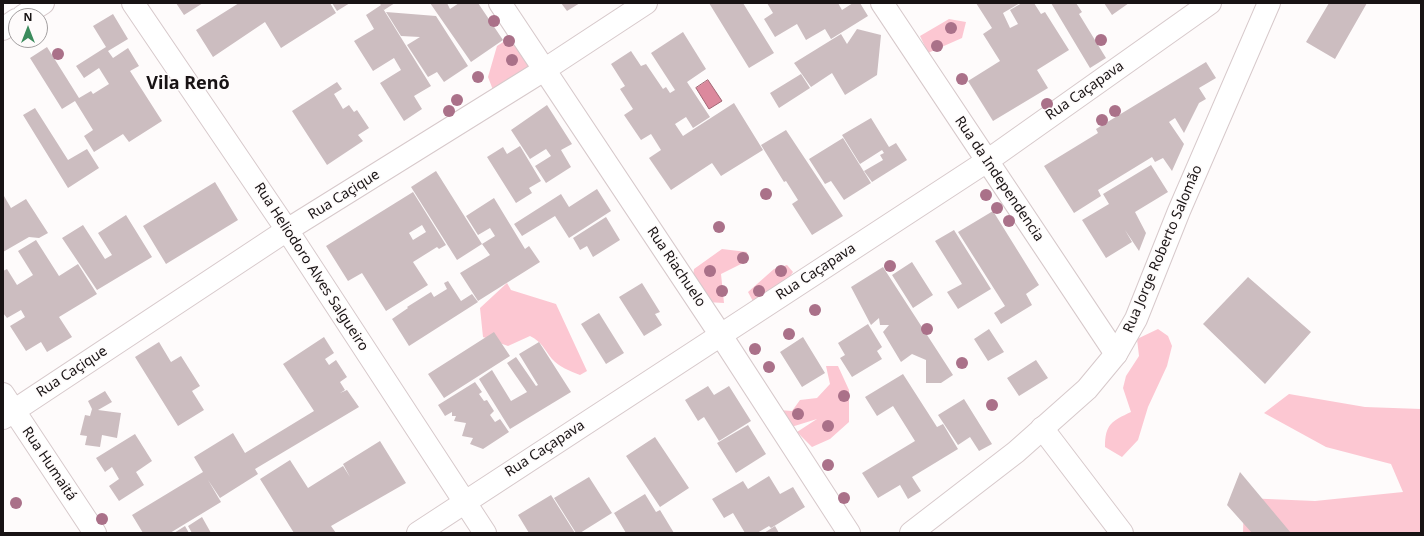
<!DOCTYPE html>
<html>
<head>
<meta charset="utf-8">
<style>
	body { margin:0 }
	#map { position:relative; width:1424px; height:536px; overflow:hidden; background:#fefbfb; font-family:"Noto Sans",sans-serif }
	canvas { display:block }
	.frame { position:absolute; inset:0; border:4px solid #181314; pointer-events:none }
	.north { position:absolute; left:8px; top:8px; width:40px; height:40px; box-sizing:border-box; background:#fefbfb; border:1px solid #a29e9f; border-radius:50%; rotate:0deg; font-size:11px; font-weight:700; line-height:16px; text-align:center; color:#181314 }
	.north::after { content:''; display:block; margin:auto; width:14px; height:18px; background:#3c8c5d; clip-path:polygon(50% 0,100% 100%,50% 72%,0 100%) }
</style>
</head>
<body>
<div id="map">
<canvas width="1424" height="536"></canvas>
<div class="frame"></div>
<div class="north">N</div>
</div>
<script>
const g = document.querySelector('canvas').getContext('2d');
g.lineJoin = 'round';
function paint(path, color) { g.fillStyle = color; g.fill(path, 'evenodd'); }
function strokePath(path, color, width, dash) { g.strokeStyle = color; g.lineWidth = width; g.lineCap = dash ? 'butt' : 'round'; g.setLineDash(dash || []); g.stroke(path); }
function write(font, color, halo, rows, align = 'center') {
  g.font = font + ' "Noto Sans",sans-serif'; g.lineWidth = 3; g.setLineDash([]); g.textBaseline = 'middle'; g.strokeStyle = halo; g.fillStyle = color; for (const [text, x, y, turn = 0] of rows) {
    g.save(); g.translate(x, y); g.rotate((+turn || 0) * Math.PI / 180); g.textAlign = isNaN(turn) ? turn : align; if (halo) g.strokeText(text, 0, 0); g.fillText(text, 0, 0); g.restore();
  }
}
paint(new Path2D(`
	M949,19L966,22L962,38L928,53L920,36Z
	M514,35L533,60L523,81L493,90L488,77L497,46Z
	M722,249L747,252L745,262L721,274L724,303L706,302L691,288L694,269Z
	M787,265L793,272L769,305H755L748,292L774,269Z
	M507,283L511,290L556,304L587,371L580,375C570,371 559,367 552,359C544,349 542,342 530,336L508,346L483,337L480,308Z
	M1158,329L1168,336L1172,346L1167,366L1148,407L1138,440L1122,457L1105,447C1105,424 1112,421 1131,412L1123,388L1126,376L1139,356L1137,339Z
	M826,366H838L849,390V422L830,439L812,447L797,432L817,419L788,428L779,410L792,411L800,400L817,398L830,384Z
	M1289,394L1365,407L1421,409V533H1243L1244,498L1315,501L1403,492L1391,464L1326,447L1264,413Z`), '#fcc7d2');
const water = new Path2D(`
	M708,80L722,101L709,109L696,88Z`);
paint(water, '#dc899d');
strokePath(water, '#a16674', 1);
paint(new Path2D(`
	M176,3H203L184,15Z
	M239,3H330L336,13L281,48L265,22L213,57L196,30Z
	M332,3H350L337,11Z
	M379,3H395L384,10L382,7L431,86L414,96L422,109L404,121L380,83L401,70L394,58L373,71L354,41L374,29L366,15L381,5Z
	M430,3H447L450,9L459,3H478L503,40L471,62Z
	M561,3H580L567,11Z
	M709,3H743L774,53L749,68Z
	M767,3H838L842,10L853,3H860L868,16L831,39L825,29L806,40L797,24L775,37L764,19L773,13Z
	M976,3H1020L1003,13L1010,28L1018,24L1010,10L1022,3H1034L1041,14L1045,12L1069,50L1037,70L1048,88L993,121L968,81L1000,61L983,34L992,28Z
	M1051,3H1076L1082,12L1079,14L1106,58L1090,68Z
	M1104,3H1129L1112,15Z
	M1329,3H1367L1335,59L1306,42Z
	M386,12L436,16L468,66L444,82L437,72L428,77L407,45L420,37L401,36Z
	M113,14L128,39L108,51L113,58L128,48L139,66L130,71L162,121L129,142L123,134L94,152L84,136L93,130L75,101L62,109L30,58L47,47L79,98L91,91L93,94L109,84L99,68L84,78L76,66L106,47L93,26Z
	M857,29L881,35L877,75L845,95L832,73L811,87L794,63L841,34L847,44Z
	M683,32L706,69L687,82L710,117L693,128L686,117L675,124L683,136L734,103L763,150L721,176L712,163L671,190L649,158L661,150L651,134L641,140L624,115L633,109L620,89L625,86L611,64L631,51L641,66L646,64L663,89L666,87L670,93L675,90L651,53Z
	M1206,62L1216,78L1199,88L1206,99L1199,103L1184,133L1175,118L1169,122L1184,144L1172,171L1163,158L1155,162L1152,157L1098,190L1101,196L1074,213L1044,166L1098,133L1096,129Z
	M801,74L810,88L779,108L770,93Z
	M337,82L342,89L334,94L343,109L349,105L354,112L357,110L369,128L358,135L363,141L327,165L292,111Z
	M547,105L572,144L561,150L571,167L546,183L535,166L551,156L546,149L530,159L511,130Z
	M35,108L68,160L87,149L99,168L68,188L23,115Z
	M871,118L889,147L896,143L907,160L872,182L864,171L883,160L880,155L884,153L882,150L860,164L842,135Z
	M786,130L843,216L812,235L792,204L798,200L786,181L784,182L761,145Z
	M843,138L871,183L844,200L831,181L825,184L809,159Z
	M520,146L541,181L529,188L532,193L516,203L487,157L503,147L507,154Z
	M1151,165L1168,192L1135,212L1146,233L1139,251L1125,230L1132,242L1106,258L1082,220L1109,204L1103,194Z
	M436,171L482,244L457,260L411,187Z
	M215,182L238,220L166,264L143,226Z
	M597,189L611,211L569,238L555,216L522,236L514,224L561,194L569,207Z
	M413,192L446,245L439,249L437,247L413,262L428,285L386,311L362,273L348,281L326,246ZM422,225L426,232L413,240L409,233Z
	M4,196L11,208L26,199L48,233L39,238L29,237L3,252Z
	M494,198L525,249L529,246L540,262L478,301L460,273L490,255L482,244L495,236L490,228L478,235L466,216Z
	M993,211L1039,285L1026,294L1032,305L1001,324L994,313L1005,306L958,232Z
	M126,215L152,257L97,290L62,238L83,225L105,259L112,255L98,233Z
	M606,217L620,240L593,257L587,246L580,250L573,238Z
	M954,230L991,289L958,309L947,292L962,284L935,241Z
	M36,240L59,276L78,264L97,294L59,317L72,337L47,352L41,342L26,351L10,326L25,317L21,310L7,318L3,313V271L7,269L17,285L33,275L18,251Z
	M912,262L933,295L913,308L892,275Z
	M883,267L953,375L941,383H926V360L912,354L901,362L883,332L889,325H880L879,318L871,325L851,287Z
	M1248,277L1311,332L1265,384L1203,324Z
	M448,281L461,301L472,294L478,302L409,346L392,319L408,308L407,307L431,292L434,297L447,289L444,283Z
	M642,283L660,312L655,314L662,325L644,336L619,297Z
	M599,313L624,353L606,364L581,324Z
	M868,324L882,347L877,351L882,359L852,377L840,358L845,355L838,343Z
	M989,329L1004,352L988,361L974,339Z
	M494,332L510,356L444,398L428,374Z
	M324,337L334,353L325,359L329,365L336,360L347,377L340,382L345,390L340,393L347,390L359,407L255,469L258,474L220,498L208,480L221,502L170,533H143L132,515L203,472L194,457L233,433L245,453L314,411L283,364Z
	M803,337L825,373L802,387L780,352Z
	M159,342L171,362L181,356L200,386L192,391L204,410L178,426L135,357Z
	M539,342L571,392L510,429L479,379L492,370L511,401L527,392L507,363L516,357L536,386L538,385L519,354Z
	M1036,360L1048,378L1019,396L1007,378Z
	M903,374L937,427L943,424L958,449L912,477L921,491L908,499L900,485L878,498L862,473L915,441L893,406L877,416L865,397Z
	M475,382L482,392L479,394L484,401L487,400L494,411L490,415L495,422L500,419L509,432L483,449L470,444L473,438L462,436L466,423L454,421L456,416H452V412L445,416L438,405Z
	M708,386L714,395L729,386L751,421L719,441L704,417L698,421L685,400Z
	M105,391L112,402L98,410L121,413L117,438L102,435L100,447L85,445L87,436L80,435L85,415L90,416L92,409L88,401Z
	M964,399L992,444L979,451L970,437L958,445L938,415Z
	M748,425L766,454L736,473L717,443Z
	M135,434L152,461L136,472L144,485L119,501L109,486L119,479L112,467L105,472L96,458Z
	M655,437L689,488L660,507L626,456Z
	M380,441L406,483L331,526L336,533H294L260,479L290,460L308,488L343,466L350,477L343,464Z
	M1240,472L1291,533H1252L1227,505Z
	M769,476L780,494L793,487L805,507L771,528L769,526L757,533H745L733,513L724,518L712,499L743,481L748,489Z
	M589,477L612,513L580,533H576L554,498Z
	M645,494L656,512L660,510L674,533H626L614,513Z
	M551,495L575,533H529L518,515Z
	M202,517L211,533H192L188,526Z
	M185,526L189,533H174Z
	M775,526L779,533H764Z`), '#ccbdc0');
const minor = new Path2D(`
	M133,3L287,230L485,533
	M500,3L720,334L849,533
	M882,3L1116,354
	M23,16L43,3
	M3,29L16,20
	M3,394L95,533
	M3,418L287,230L544,70L646,3
	M1042,428L1122,533
	M418,533L987,161L1210,3`);
const major = new Path2D(`
	M911,533L1016,452L1087,389L1116,354L1136,319L1179,211L1269,3`);
strokePath(minor, '#d7c9cb', 24);
strokePath(major, '#d7c9cb', 24);
strokePath(minor, '#fff', 22);
strokePath(major, '#fff', 22);
g.fillStyle = '#aa7189';
for (const [x, y] of [
	[494,21],
	[951,28],
	[1101,40],
	[509,41],
	[937,46],
	[58,54],
	[512,60],
	[478,77],
	[962,79],
	[457,100],
	[1047,104],
	[449,111],
	[1115,111],
	[1102,120],
	[766,194],
	[986,195],
	[997,208],
	[1009,221],
	[719,227],
	[743,258],
	[890,266],
	[710,271],
	[781,271],
	[722,291],
	[759,291],
	[815,310],
	[927,329],
	[789,334],
	[755,349],
	[962,363],
	[769,367],
	[844,396],
	[992,405],
	[798,414],
	[828,426],
	[828,465],
	[844,498],
	[16,503],
	[102,519]
]) { g.beginPath(); g.arc(x, y, 6, 0, 2 * Math.PI); g.fill(); }
write('14px', '#181314', '#fefbfb', [
	["Rua Caçapava",1085,91,-35],
	["Rua da Independencia",999,179,56],
	["Rua Caçique",344,195,-32],
	["Rua Jorge Roberto Salomão",1163,249,-67],
	["Rua Heliodoro Alves Salgueiro",311,267,57],
	["Rua Riachuelo",676,267,56],
	["Rua Caçapava",816,272,-33],
	["Rua Caçique",72,372,-33],
	["Rua Caçapava",545,449,-33],
	["Rua Humaitá",49,464,56]
]);
write('bold 18px', '#181314', '#fefbfb', [
	["Vila Renô",188,84]
]);
</script>
</body>
</html>
